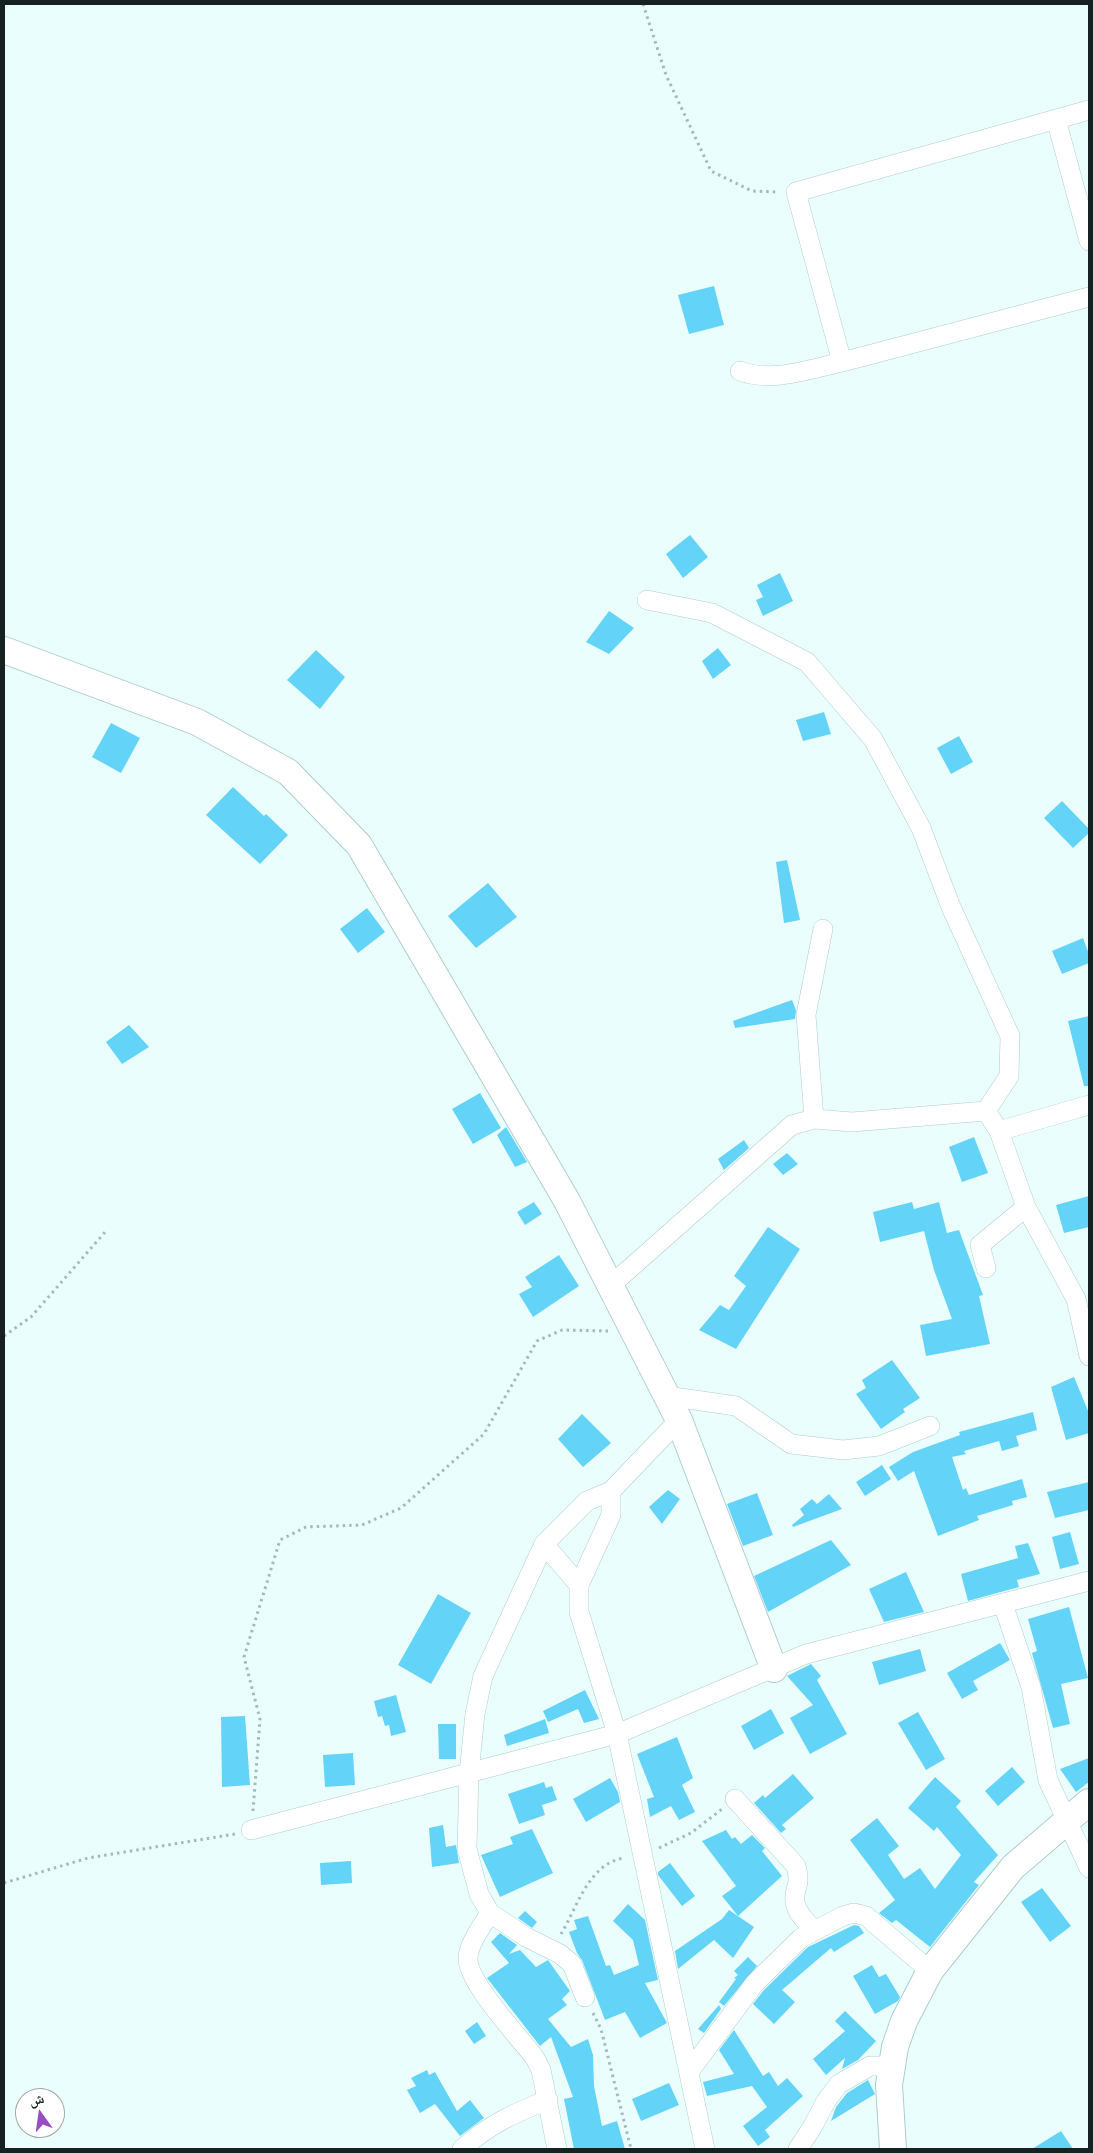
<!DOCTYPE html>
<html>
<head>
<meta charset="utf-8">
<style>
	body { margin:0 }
	#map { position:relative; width:1093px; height:2153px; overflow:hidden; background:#ebfefe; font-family:Manrope,"Noto Naskh Arabic",sans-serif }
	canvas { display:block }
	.frame { position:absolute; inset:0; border:5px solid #162122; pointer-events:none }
	.north { position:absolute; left:15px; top:2088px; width:50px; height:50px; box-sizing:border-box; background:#fff; border:1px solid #a2a6a7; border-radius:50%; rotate:346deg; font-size:14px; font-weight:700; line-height:20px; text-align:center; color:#162122 }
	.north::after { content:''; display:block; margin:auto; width:18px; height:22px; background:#984ec0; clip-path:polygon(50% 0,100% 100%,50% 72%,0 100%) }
</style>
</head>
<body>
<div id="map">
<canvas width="1093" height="2153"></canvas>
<div class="frame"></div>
<div class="north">ش</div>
</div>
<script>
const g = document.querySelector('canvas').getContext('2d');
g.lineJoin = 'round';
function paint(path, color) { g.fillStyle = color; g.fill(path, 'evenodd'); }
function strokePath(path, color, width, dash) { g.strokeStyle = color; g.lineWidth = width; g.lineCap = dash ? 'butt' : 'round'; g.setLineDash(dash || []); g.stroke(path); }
paint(new Path2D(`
	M714,286L724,325L689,334L678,295Z
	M690,535L708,557L683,578L666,554Z
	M780,573L793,601L763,616L756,600L763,597L757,585Z
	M609,611L634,628L609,654L586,642Z
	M718,648L731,665L713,679L702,661Z
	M316,650L345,677L320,709L287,680Z
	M824,712L831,734L803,741L796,720Z
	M111,723L140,738L121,773L92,757Z
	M959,736L973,762L951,774L937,748Z
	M233,787L264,816L266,814L288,835L260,864L206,815Z
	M1062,801L1089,829V833L1073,848L1044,818Z
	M787,860L800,920L784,923L776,862Z
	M488,883L517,917L476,948L448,916Z
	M367,908L385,932L358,953L340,929Z
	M1083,938L1089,954V963L1062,974L1052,951Z
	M792,1000L796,1010L795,1019L735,1028L733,1021Z
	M1089,1016V1086H1084L1068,1021Z
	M129,1025L149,1047L122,1064L106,1042Z
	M480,1093L501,1128L473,1144L452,1109Z
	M506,1127L527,1162L515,1167L497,1135Z
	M974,1137L988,1173L962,1182L949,1147Z
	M744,1140L749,1148L724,1170L718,1159Z
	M787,1153L798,1164L783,1175L773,1164Z
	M1089,1196V1227L1064,1233L1056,1205Z
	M534,1202L542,1214L525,1225L517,1212Z
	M912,1202L914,1209L939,1202L947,1233L959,1230L983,1295L979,1296L990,1344L926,1356L920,1325L952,1319L934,1270L924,1231L880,1242L873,1212Z
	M768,1227L800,1249L736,1349L699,1330L720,1305L729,1310L746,1286L734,1276Z
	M559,1255L579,1286L533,1317L519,1294L532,1287L525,1277Z
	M892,1360L920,1398L903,1409L905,1412L881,1429L856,1394L866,1388L862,1380Z
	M1074,1377L1089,1413V1433L1066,1440L1051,1387Z
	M1033,1412L1037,1430L1016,1436L1019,1446L1002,1451L999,1441L964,1451L966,1454L952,1457L963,1490L966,1488L969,1495L1022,1479L1027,1497L1012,1501L1013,1505L977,1516L979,1520L938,1536L914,1471L898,1481L889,1467L913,1452L960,1435L959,1432Z
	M582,1414L611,1443L583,1467L558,1439Z
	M882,1465L891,1479L865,1496L856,1482Z
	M1089,1482V1510L1055,1518L1047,1492Z
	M668,1490L680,1499L662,1524L649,1507Z
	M757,1493L773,1535L743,1546L727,1504Z
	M829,1494L842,1509L793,1527L792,1525L804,1515L800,1509L812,1499L817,1504Z
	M1070,1532L1079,1564L1060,1569L1052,1537Z
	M831,1540L851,1565L768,1612L754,1576Z
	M1028,1543L1040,1574L1017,1580L1019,1587L968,1601L961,1574L1018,1558L1015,1546Z
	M906,1572L924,1612L884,1622L869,1589Z
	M438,1594L471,1613L431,1684L398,1665Z
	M1069,1607L1088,1678L1061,1684L1070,1724L1053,1728L1032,1653L1037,1651L1028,1619Z
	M1000,1643L1010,1660L973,1681L978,1690L962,1699L947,1673Z
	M920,1649L926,1671L879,1685L872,1662Z
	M811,1664L821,1676L817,1680L847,1734L810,1754L790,1718L813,1705L787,1676Z
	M585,1690L599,1719L584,1723L578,1709L548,1722L543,1711Z
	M396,1695L406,1732L391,1736L389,1725L385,1726L382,1716L378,1717L374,1701Z
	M771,1709L784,1733L754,1750L741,1726Z
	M918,1712L945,1759L926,1770L898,1723Z
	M245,1716L250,1785L222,1787L221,1717Z
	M545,1719L549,1733L507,1746L504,1735Z
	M438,1724H456V1759H439Z
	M677,1737L693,1778L682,1785L695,1812L679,1820L671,1806L650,1817L647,1799L654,1797L637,1754Z
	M353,1753L355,1785L325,1787L323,1755Z
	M1089,1758V1782L1076,1792L1060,1769Z
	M1012,1767L1025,1782L998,1806L985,1791Z
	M793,1774L814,1798L782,1825L786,1829L781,1833L754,1803L763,1795L765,1798Z
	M935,1777L961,1801L956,1807L998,1855L974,1882L979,1885L930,1947L896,1920L892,1923L879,1913L895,1900L850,1840L877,1818L899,1846L888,1855L904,1879L920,1868L935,1889L961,1855L937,1827L934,1831L908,1808Z
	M610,1778L618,1792L620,1802L586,1822L573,1799Z
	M544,1782L546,1788L552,1786L557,1800L542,1805L545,1815L519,1824L508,1794Z
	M443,1825L446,1847L456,1845L459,1863L432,1867L429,1828Z
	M532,1829L553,1873L500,1897L481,1855L513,1844L510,1837Z
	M726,1830L732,1839L735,1837L741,1844L752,1835L765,1848L762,1851L782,1876L738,1916L722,1896L736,1886L702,1841Z
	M351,1861L352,1883L321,1885L320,1863Z
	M670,1863L695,1896L682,1906L658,1875V1872Z
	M1042,1888L1071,1926L1050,1942L1021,1902Z
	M628,1904L645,1920L658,1980L645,1983L667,2023L640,2038L625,2012L605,2020L582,1960L577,1953L569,1932L577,1929L574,1920L588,1916L606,1966L610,1965L614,1975L639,1965L633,1940L613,1921Z
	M729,1910L754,1927L733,1958L714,1940L678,1969L675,1951L722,1919Z
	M525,1911L537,1922L532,1928L518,1918Z
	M854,1925L859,1926L864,1933L834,1952L831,1948L782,1990L795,2002L774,2024L753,2004L764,1990L808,1947Z
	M500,1933L517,1945L509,1954L520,1950L536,1967L548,1960L570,1991L562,1999L567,2005L548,2019L571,2047L588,2039L593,2055L594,2086L602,2126L617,2121L625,2149H574L564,2099L573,2097L551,2037L540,2046L487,1978L509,1963L491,1942Z
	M748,1957L757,1966L724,2006L719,2002L736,1979L734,1978L738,1975L734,1971Z
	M872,1965L879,1977L886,1974L900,1997L898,2001L875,2014L853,1976Z
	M719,2005L721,2009L704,2033L698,2029Z
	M845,2011L876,2041L858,2060L842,2069L845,2058L826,2075L813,2059L845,2031L835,2021Z
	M477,2022L486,2036L474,2044L465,2031Z
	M734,2030L763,2076L769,2072L778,2086L787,2078L803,2096L765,2130L770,2137L758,2146L743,2126L767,2107L752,2086L707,2096L703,2082L734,2074L719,2050Z
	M427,2070L429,2075L435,2072L457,2111L470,2100L484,2118L460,2136L435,2104L420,2113L407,2090L416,2086L411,2078Z
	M868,2080L875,2094L831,2121L836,2107L847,2093Z
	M669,2083L679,2105L641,2121L632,2099Z
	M1061,2131L1073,2149H1032Z`), '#63d4f8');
const street = new Path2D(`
	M1089,110L796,192L842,362L1089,297
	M1056,119L1089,241
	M740,371C772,383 810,369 842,362
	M647,600L712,613L807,662L873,739L921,828L951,907L1010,1036L1009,1076L986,1111L999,1131L1026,1207L1076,1299L1089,1356
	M823,929L806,1015L814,1119L852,1122L986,1111
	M999,1131L1089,1105
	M986,1268L980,1245L1026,1207
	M610,1286L792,1125L814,1119
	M667,1396L736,1406L791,1444L843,1450L879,1446L930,1426
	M544,1544L579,1585L611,1515V1491
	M1003,1604L1031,1687L1048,1780L1089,1868
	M735,1799L796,1866C802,1887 793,1888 795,1901C796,1913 807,1923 815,1930
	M251,1830L617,1734L579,1612V1585
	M490,1913C482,1926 469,1943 468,1958C467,1982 519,2037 535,2058L541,2070L557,2149
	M585,1997L572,1964L560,1954L526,1937L490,1913L479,1894L467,1849L469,1773L475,1714L483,1676L544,1544L587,1501L611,1491L679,1420
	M689,2072L755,1983L801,1938L843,1916L854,1913L866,1916L930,1971
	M462,2149C488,2125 516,2112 548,2100
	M705,2149L617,1734L806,1654L1089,1581
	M798,2149L813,2126L826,2101L839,2084L870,2066H891`);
const secondary = new Path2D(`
	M4,650L197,722L288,772L359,845L567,1201L679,1420L774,1669
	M893,2149L889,2085L895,2047L904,2021L930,1971L1013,1867L1089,1802`);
strokePath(street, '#aecccd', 20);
strokePath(secondary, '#aecccd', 28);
strokePath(new Path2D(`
	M643,4L666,75L711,171L752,191L778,192
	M4,1336L31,1317L106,1231
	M253,1811L260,1719L244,1657L280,1540L306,1527L362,1525L401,1508L484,1434L537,1341L562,1330L609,1331
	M659,1848L691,1833L722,1809
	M4,1883L88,1858L235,1834
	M561,1934C577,1908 589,1862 625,1858
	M593,2013L601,2029L631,2149`), '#a8b8b8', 3, [2.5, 4]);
strokePath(street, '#fff', 19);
strokePath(secondary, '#fff', 26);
</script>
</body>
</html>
